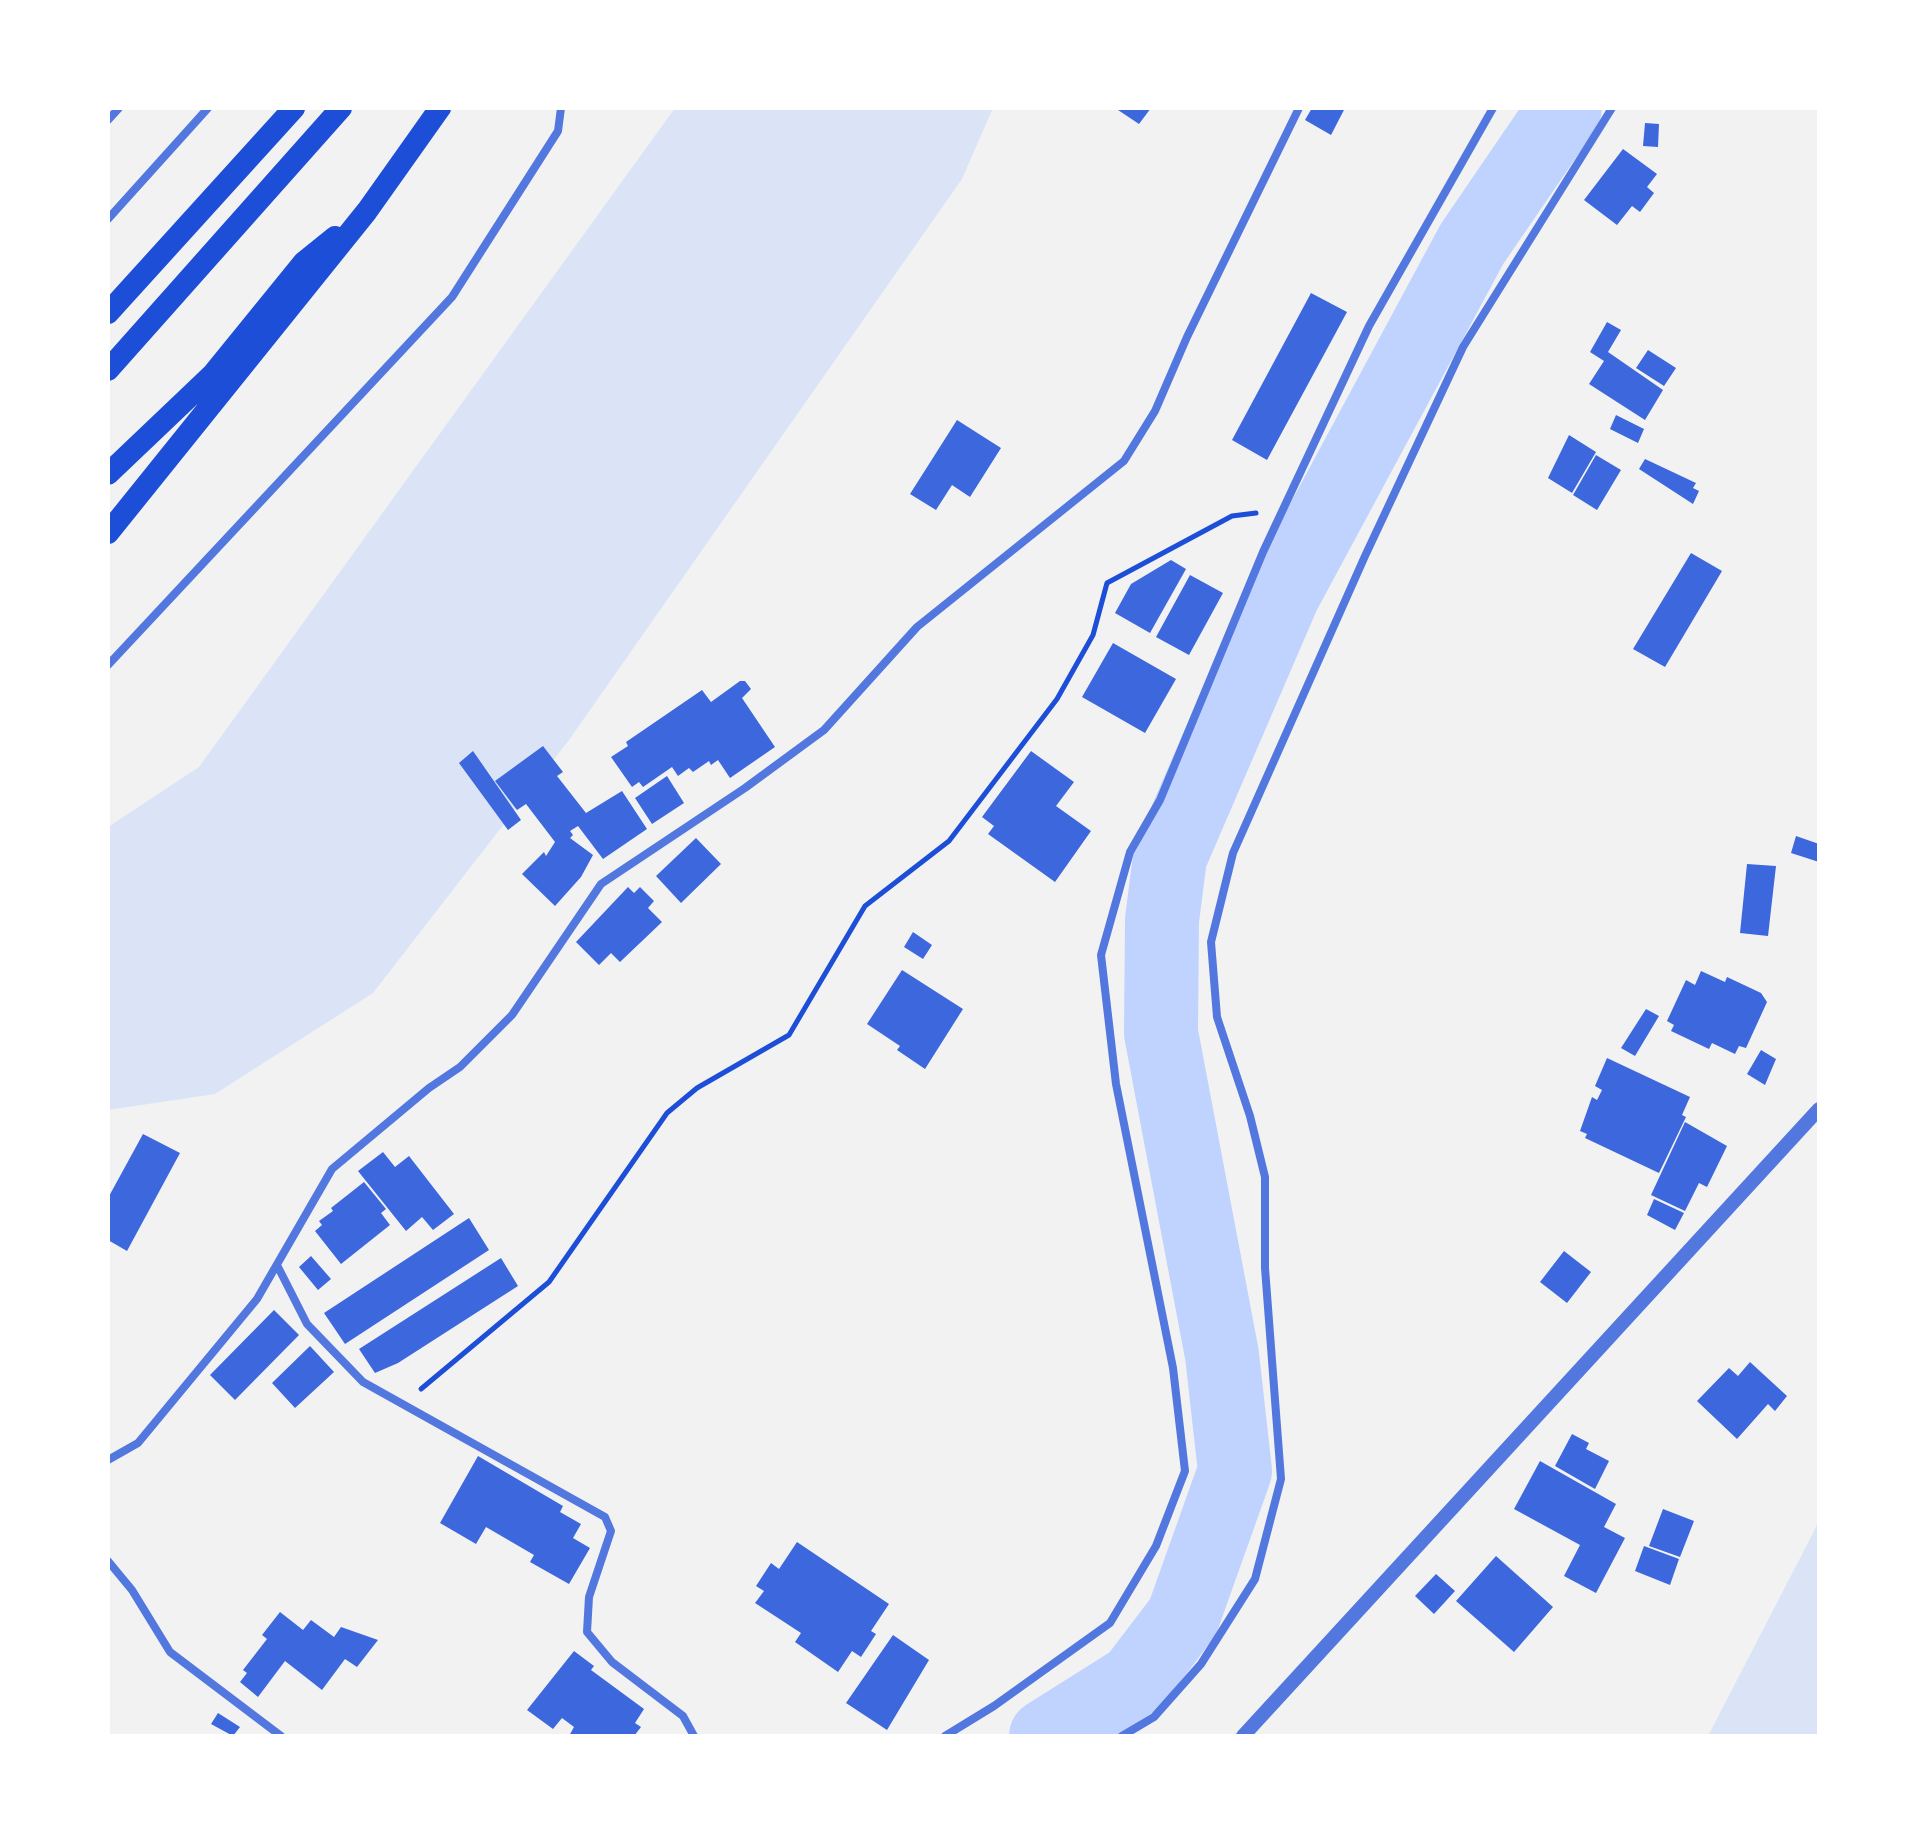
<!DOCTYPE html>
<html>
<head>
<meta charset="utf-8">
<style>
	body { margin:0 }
	#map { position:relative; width:1927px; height:1844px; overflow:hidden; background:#f2f2f2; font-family:Literata,serif }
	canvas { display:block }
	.frame { position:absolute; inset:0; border:110px solid #fff; pointer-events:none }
</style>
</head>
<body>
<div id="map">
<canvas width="1927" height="1844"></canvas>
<div class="frame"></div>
</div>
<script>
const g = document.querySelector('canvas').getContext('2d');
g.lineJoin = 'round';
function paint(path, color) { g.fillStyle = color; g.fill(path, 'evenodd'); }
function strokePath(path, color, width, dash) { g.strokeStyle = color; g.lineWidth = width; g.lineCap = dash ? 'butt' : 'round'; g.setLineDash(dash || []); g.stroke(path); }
paint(new Path2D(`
	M675,108H993L962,179L569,740L373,993L215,1094L108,1110V827L199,767Z
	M1819,1520V1736H1708L1812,1535Z`), '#dbe4f7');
strokePath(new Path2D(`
	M1046,1736L1135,1680L1183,1617L1235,1471L1222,1355L1161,1033L1162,920L1170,857L1283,595L1472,244L1565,108`), '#bfd3fe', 74);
paint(new Path2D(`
	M1115,108H1151L1139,124Z
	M1312,108H1345L1331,135L1305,120Z
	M1645,123L1659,124L1658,147L1643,146Z
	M1623,149L1657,174L1647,187L1654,193L1640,212L1632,206L1617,225L1584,200Z
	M1311,293L1347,312L1267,460L1232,440Z
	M1607,322L1621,330L1608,352L1663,390L1645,420L1589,384L1604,361L1590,352Z
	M1648,350L1676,368L1664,386L1636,368Z
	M1616,415L1644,429L1638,443L1610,429Z
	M957,420L1001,448L970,497L952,485L936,510L910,494Z
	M1569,435L1596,452L1572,493L1548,478Z
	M1596,455L1621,470L1597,510L1573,495Z
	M1645,459L1696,483L1693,488L1699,491L1693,504L1639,469Z
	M1691,553L1722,571L1665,667L1633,649Z
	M1171,560L1186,569L1150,633L1115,613L1131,584Z
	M1190,575L1223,593L1189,655L1156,637Z
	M1113,643L1176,679L1145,733L1082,697Z
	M740,681H745L751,689L742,698L775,747L730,778L718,760L711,765L709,761L693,772L689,768L678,776L672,767L643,787L639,782L632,787L611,757L628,746L626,742L702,690L711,702Z
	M543,746L563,772L557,776L586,813L622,791L647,829L603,859L578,826L570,831L573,835L570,838L593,855L581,877L555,906L522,874L544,852L546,856L555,842L526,804L517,810L495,781Z
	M473,751L521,820L508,830L459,763Z
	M1031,751L1074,782L1056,806L1091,831L1055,882L988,834L994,826L982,817Z
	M667,776L684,803L652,824L635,798Z
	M1796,836L1819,844V862L1791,853Z
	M696,838L721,864L681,903L656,876Z
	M1747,864L1776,866L1768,936L1740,933Z
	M628,887L634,893L640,887L654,901L648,908L662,922L620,962L611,953L599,965L576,942Z
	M913,932L932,945L923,959L904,947Z
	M902,970L963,1009L925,1069L897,1050L900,1046L867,1024Z
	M1701,971L1725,982L1727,977L1761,993L1767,1002L1746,1048L1739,1046L1735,1054L1712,1043L1709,1049L1671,1031L1674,1025L1667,1021L1686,980L1695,985Z
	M1646,1009L1659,1016L1635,1056L1621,1048Z
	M1761,1050L1776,1059L1765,1085L1747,1074Z
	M1607,1058L1690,1097L1682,1115L1686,1117L1659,1173L1585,1138L1587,1134L1580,1131L1592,1097L1597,1100L1602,1090L1595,1086Z
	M1685,1122L1727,1146L1707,1187L1699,1183L1685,1211L1651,1195Z
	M143,1134L180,1153L127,1251L108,1240V1198Z
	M383,1152L395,1167L409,1156L454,1214L433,1230L422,1217L406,1231L358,1171Z
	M364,1182L386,1209L381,1213L390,1225L341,1264L315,1231L322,1225L319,1221L333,1211L331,1208Z
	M1654,1199L1684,1213L1675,1230L1647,1215Z
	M469,1218L489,1250L345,1344L324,1313Z
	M1564,1251L1591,1272L1567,1303L1540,1282Z
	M311,1256L331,1279L318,1290L299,1267Z
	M501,1258L518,1286L398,1363L375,1373L359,1349Z
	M274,1310L299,1335L235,1400L210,1375Z
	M310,1346L334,1372L295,1408L272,1383Z
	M1750,1362L1787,1396L1775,1411L1768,1404L1737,1439L1697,1401L1729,1368L1738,1376Z
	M1572,1434L1589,1443L1586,1449L1609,1461L1595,1489L1555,1466Z
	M478,1456L563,1506L560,1512L581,1524L573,1538L590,1548L569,1584L530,1562L534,1555L486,1527L476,1544L440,1523Z
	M1540,1461L1616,1504L1604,1527L1625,1538L1596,1593L1564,1576L1580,1545L1514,1509Z
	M1663,1509L1694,1521L1680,1557L1649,1546Z
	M797,1542L889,1604L871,1631L876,1634L861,1657L852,1651L838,1672L795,1642L801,1633L755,1603L764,1591L756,1586L771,1563L779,1569Z
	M1644,1546L1679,1559L1670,1585L1635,1571Z
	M1496,1556L1553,1607L1514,1652L1456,1601Z
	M1436,1574L1455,1591L1434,1614L1415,1596Z
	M280,1612L303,1630L311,1620L334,1637L341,1627L378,1640L357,1667L345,1659L322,1690L285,1661L258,1697L240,1682L247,1673L243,1670L267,1639L262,1635Z
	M893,1635L929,1660L887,1730L846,1703Z
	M574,1651L594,1666L591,1670L644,1709L635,1723L641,1727L634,1736H569L574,1727L562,1718L553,1729L527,1710Z
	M218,1713L240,1727L233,1736L211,1724Z`), '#3d67dc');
strokePath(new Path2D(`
	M421,1389L549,1282L667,1113L697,1088L789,1035L865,906L949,841L1057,699L1093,635L1107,583L1232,516L1256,513`), '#1d4ed8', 5);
strokePath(new Path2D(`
	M108,120L119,108
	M108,219L208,108
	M108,665L452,297L558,131L561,108
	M277,1265L307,1324L363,1382L605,1517L611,1531L589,1597L587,1632L612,1662L683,1716L694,1736
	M108,1460L138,1443L257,1299L332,1169L429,1088L460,1067L512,1015L601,884L745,788L824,730L917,627L1124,461L1155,411L1187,337L1299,108
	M108,1561L132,1590L170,1652L281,1736
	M945,1736L994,1706L1110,1623L1156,1546L1185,1471L1173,1368L1116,1084L1101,955L1130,852L1160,800L1263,552L1369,326L1493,108
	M1122,1736L1154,1717L1201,1664L1255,1579L1281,1479L1265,1268V1177L1250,1116L1217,1017L1211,942L1233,853L1365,556L1463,347L1612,108`), '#5277de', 8);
strokePath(new Path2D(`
	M1243,1736L1819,1109`), '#5277de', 14);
strokePath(new Path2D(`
	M108,313L294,108
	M108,370L341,108
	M108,474L213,374L304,262L335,237
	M108,533L367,211L440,108`), '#1d4ed8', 22);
</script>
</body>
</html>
